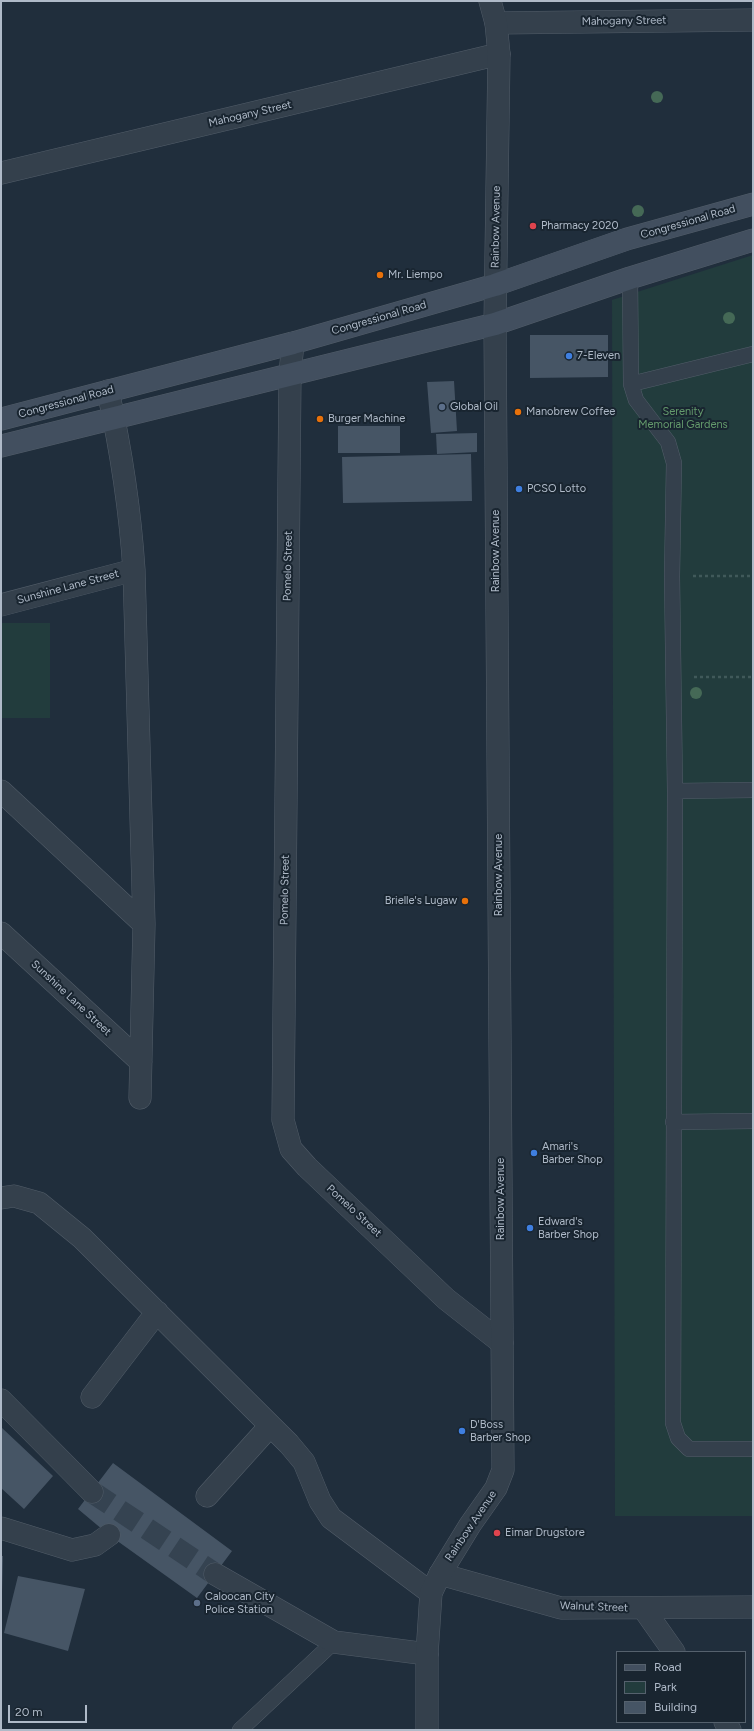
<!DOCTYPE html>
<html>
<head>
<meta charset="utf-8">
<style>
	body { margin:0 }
	#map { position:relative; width:754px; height:1731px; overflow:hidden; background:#202e3c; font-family:Figtree,sans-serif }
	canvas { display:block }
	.frame { position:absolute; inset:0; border:2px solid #afbac8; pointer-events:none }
	.legend { position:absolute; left:616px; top:1651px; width:130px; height:72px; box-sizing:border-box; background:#192530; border:1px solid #55616d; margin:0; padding:5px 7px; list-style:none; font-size:12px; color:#afbac8 }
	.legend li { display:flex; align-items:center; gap:8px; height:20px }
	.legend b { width:20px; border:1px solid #55616d }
	.scale { position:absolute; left:8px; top:1705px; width:79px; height:18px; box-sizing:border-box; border:2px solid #afbac8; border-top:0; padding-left:5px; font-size:12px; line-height:14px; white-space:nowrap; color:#afbac8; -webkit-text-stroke:3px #192530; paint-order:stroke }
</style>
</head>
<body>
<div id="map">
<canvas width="754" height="1731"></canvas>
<div class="frame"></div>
<ul class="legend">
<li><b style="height:5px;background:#424f5f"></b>Road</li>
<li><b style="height:11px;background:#223c3d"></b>Park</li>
<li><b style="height:11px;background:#465565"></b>Building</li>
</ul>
<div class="scale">20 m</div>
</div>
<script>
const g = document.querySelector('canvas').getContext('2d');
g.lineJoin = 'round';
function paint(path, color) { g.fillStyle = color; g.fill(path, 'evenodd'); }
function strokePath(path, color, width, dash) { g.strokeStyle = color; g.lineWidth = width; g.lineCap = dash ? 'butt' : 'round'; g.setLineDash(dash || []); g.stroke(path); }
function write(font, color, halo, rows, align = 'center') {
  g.font = font + ' Figtree,sans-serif'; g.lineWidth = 4; g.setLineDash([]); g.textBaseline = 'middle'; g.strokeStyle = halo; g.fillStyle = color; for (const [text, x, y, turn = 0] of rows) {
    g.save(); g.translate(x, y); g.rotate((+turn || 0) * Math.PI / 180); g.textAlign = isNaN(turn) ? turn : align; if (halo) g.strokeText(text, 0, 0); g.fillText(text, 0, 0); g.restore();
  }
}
paint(new Path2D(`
	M753,255V1516H615L612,300Z
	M1,623H50V718H1Z`), '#223c3d');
paint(new Path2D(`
	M530,335H608V377L530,378Z
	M454,381L457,431L431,433L427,382Z
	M338,426H400V453H338Z
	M477,433V452L437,454L436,434Z
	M471,454L472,501L343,503L342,457Z
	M1,1427L53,1476L24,1509L1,1488Z
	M113,1463L232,1551L197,1598L109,1535L78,1509Z
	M1,1556H3L2,1592H1Z
	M18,1576L85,1589L68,1651L4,1633Z`), '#465565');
strokePath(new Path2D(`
	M92,1492L215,1574`), '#354351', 22, [22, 11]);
const service = new Path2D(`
	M630,278L631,384L636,400L668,442L674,463L672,576L675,791L673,1423L678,1438L689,1449H753
	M631,384L753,354
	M675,791L753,790
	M673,1122L753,1121
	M240,1730L334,1642`);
const minor = new Path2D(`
	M496,23L753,20
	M1,173L499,54
	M293,343L290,374L283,1120L291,1149L307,1167L446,1299L502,1343
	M108,391C121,450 130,509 134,570L144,924L140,1098
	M1,605L134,570
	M1,791L144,924
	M1,933L141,1062
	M1,1198L14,1196L39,1203L82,1238L289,1444L304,1462L320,1501L331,1518L431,1593
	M92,1397L157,1312
	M1,1400L92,1492
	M207,1496L270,1426
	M1,1528L72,1550L95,1545L109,1535
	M215,1574L334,1642L427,1654
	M440,1574L561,1608L753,1607
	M643,1608L674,1652
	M725,1722L730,1730`);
const tertiary = new Path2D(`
	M427,1730V1654L431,1593L440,1574L470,1525L496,1488L503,1470L495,324L499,54L496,23L490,1`);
const secondary = new Path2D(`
	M1,419L293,343L495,285L627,239L753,204
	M1,446L495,324L630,278L753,240`);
strokePath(service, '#525d69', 16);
strokePath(minor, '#525d69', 23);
strokePath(tertiary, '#525d69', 23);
strokePath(secondary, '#525d69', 23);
strokePath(new Path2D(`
	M693,576H753
	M694,677H753`), '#40595a', 2.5, [3, 3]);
strokePath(service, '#34404c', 15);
strokePath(minor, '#34404c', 22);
strokePath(tertiary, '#34404c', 22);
strokePath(secondary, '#424f5f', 22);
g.fillStyle = '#456956';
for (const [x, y] of [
	[657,97],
	[638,211],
	[729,318],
	[696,693]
]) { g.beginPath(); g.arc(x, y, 6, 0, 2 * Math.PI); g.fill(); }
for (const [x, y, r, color] of [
	[533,226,4,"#e0444e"],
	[380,275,4,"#e8710a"],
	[569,356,4,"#3f7fe0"],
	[442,407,4,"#5c6f8a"],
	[518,412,4,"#e8710a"],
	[320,419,4,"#e8710a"],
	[519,489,4,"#3f7fe0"],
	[465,901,4,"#e8710a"],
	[534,1153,4,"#3f7fe0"],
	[530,1228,4,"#3f7fe0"],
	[462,1431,4,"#3f7fe0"],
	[497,1533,4,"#e0444e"],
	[197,1603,4,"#5c6f8a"]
]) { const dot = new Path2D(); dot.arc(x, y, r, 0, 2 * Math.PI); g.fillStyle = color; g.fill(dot); strokePath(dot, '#192530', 1.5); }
write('11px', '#afbac8', '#192530', [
	["Mahogany Street",624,21,-1],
	["Mahogany Street",250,114,-13],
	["Congressional Road",688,222,-16],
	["Rainbow Avenue",496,227,-89],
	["Congressional Road",379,318,-16],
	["Congressional Road",66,402,-15],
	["Rainbow Avenue",496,551,-90],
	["Pomelo Street",288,566,-89],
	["Sunshine Lane Street",68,587,-15],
	["Rainbow Avenue",499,875,-90],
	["Pomelo Street",285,890,-89],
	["Sunshine Lane Street",71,998,43],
	["Rainbow Avenue",501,1199,-90],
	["Pomelo Street",354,1211,43],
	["Rainbow Avenue",471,1526,-56],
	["Walnut Street",594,1607,2]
]);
write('11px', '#afbac8', '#192530', [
	["Pharmacy 2020",541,226],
	["Mr. Liempo",388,275],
	["7-Eleven",577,356],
	["Global Oil",450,407],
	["Manobrew Coffee",526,412],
	["Burger Machine",328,419],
	["PCSO Lotto",527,489],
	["Brielle's Lugaw",457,901,"right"],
	["Amari's",542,1147],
	["Barber Shop",542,1160],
	["Edward's",538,1222],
	["Barber Shop",538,1235],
	["D'Boss",470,1425],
	["Barber Shop",470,1438],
	["Eimar Drugstore",505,1533],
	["Caloocan City",205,1597],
	["Police Station",205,1610]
], 'left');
write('11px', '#649a6c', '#192530', [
	["Serenity",683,412],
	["Memorial Gardens",683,425]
]);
</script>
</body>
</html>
